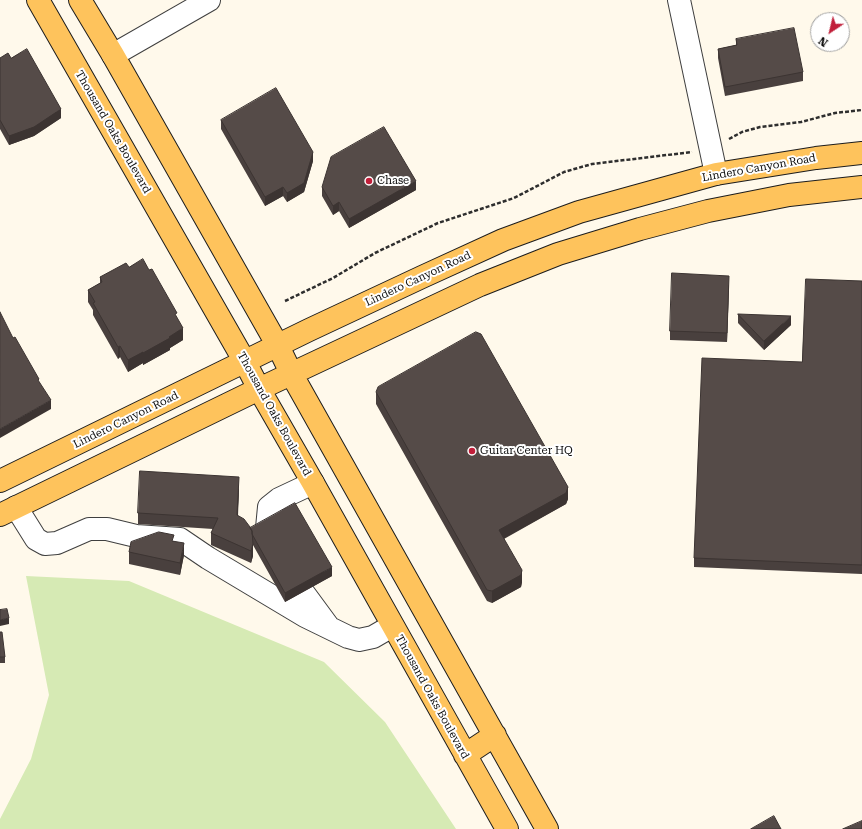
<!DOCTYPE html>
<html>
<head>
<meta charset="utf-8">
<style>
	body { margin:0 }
	#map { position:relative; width:862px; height:829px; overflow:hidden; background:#fff9eb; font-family:"Roboto Serif",serif }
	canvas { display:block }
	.north { position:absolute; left:810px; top:12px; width:40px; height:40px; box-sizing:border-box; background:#fff; border:1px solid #9e9e9e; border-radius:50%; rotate:215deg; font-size:11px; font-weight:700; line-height:16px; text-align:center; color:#0c0c0c }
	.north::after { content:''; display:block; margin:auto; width:14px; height:18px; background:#c11f3a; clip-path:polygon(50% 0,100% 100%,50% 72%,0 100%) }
</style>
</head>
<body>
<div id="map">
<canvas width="862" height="829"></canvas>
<div class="north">N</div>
</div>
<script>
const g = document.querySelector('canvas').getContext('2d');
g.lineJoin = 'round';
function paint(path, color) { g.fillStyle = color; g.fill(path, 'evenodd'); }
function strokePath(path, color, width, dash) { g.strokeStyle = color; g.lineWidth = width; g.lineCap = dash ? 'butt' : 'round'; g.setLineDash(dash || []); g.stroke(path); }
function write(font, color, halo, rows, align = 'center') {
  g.font = font + ' "Roboto Serif",serif'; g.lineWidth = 4; g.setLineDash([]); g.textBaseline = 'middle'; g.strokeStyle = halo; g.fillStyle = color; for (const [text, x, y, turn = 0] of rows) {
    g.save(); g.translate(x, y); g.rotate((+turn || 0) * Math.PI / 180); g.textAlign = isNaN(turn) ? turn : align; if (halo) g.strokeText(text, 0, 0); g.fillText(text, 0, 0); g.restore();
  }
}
paint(new Path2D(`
	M26,576L129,581L324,662L385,722L456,829H0V819L31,759L49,695Z`), '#d6eab4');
const minor = new Path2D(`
	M679,0L716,174
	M113,55L209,0
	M313,483L279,499L269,507L267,528L303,592L328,626
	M16,507L36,539L45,544L57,543L89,529H107L136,536L180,539L208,558L305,616L348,637L359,640L373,637L392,626`);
const major = new Path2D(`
	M38,0L245,362L259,389L313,483L507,829
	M80,0L113,55L278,346L292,375L547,829
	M0,481L309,330L422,277L503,240L579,212L716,174L816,158L862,153
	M0,515L259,389L480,285L558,254L640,229L708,211L789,195L862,187
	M465,755L495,735`);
strokePath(minor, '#3f3f3f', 24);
strokePath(major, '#1d1d1d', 24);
strokePath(new Path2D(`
	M729,139L742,132L760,127L801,122L835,113L862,110
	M285,301L333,278L375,253L438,223L514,198L564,172L592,164L692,152`), '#2e2e2e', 2.5, [4, 2]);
strokePath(minor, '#fff', 22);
strokePath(major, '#fec35c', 22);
paint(new Path2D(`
	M736,39L803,72V81L725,96L718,58V49L736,45Z
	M0,58H11L61,118L34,136L9,145L0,129Z
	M221,120L313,161L304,192L287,202L283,196L265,206L221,129Z
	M322,187L416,190L349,228L339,211L333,215L322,196Z
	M129,267L177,318L183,340L170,348V350L143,365V363L128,372L120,357L118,359L93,315V310L88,302V290L100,283V277Z
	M862,281V574L694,567V558L802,362Z
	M729,285L727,342L670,340V331Z
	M738,314L791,325L764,350L738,323Z
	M376,392L568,499L566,504L504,539L522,582L521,587L492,603L487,601L376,404Z
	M239,489L238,516L250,528L332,576L285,602L253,545V556L251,563L211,545V533L213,529L138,524V513Z
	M174,541L184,555L180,575L129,564V552Z
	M0,632L5,657V663H0Z`), '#49403e');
paint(new Path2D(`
	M61,109V118L34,136L9,145V136Z
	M313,152V161L304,192L287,202V193Z
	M416,181V190L349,228V219Z
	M283,187V196L265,206V197Z
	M339,202V211L333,215V206Z
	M729,276V285L727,342V333Z
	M791,316V325L764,350V341Z
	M183,328V340L170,348V350L143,365V353L169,337Z
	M120,346V357L118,359V347Z
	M143,352V363L128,372V360Z
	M51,400V409L0,438V429Z
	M239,477V489L237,527V515Z
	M568,487V499L566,504L499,541V530Z
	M184,543V555L180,575V563Z
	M253,544V556L251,563V551Z
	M332,567V576L285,602V593Z
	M522,570V582L521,587L492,603V591Z
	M9,618V624L0,626V620Z`), '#3c3432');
const building = new Path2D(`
	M794,28L803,72L725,87L718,49L737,45L736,39Z
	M27,49L61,109L34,127L9,136L0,120V58L8,53L11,58Z
	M276,88L313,152L304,183L287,193L283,187L265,197L221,120Z
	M384,127L416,181L349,219L339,202L333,206L322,187L331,157Z
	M143,259L149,270L152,269L177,313L175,314L183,328L169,337L170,338L143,353V352L128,360L120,346L118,347L93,303L95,302L88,290L102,282L100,277L126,263L129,267Z
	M672,273L729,276L727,333L670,331Z
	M806,279L862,281V565L694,558L702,358L802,362Z
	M0,312L13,338L15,337L39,379L38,380L51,400L0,429Z
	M738,314L791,316L764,341Z
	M476,332L481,334L568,487L566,493L499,530L522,570L521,575L492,591L487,590L376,392L378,387Z
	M140,471L239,477L237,515L244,519L250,527L252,531L253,544L251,551L211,533L218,518L138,513Z
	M295,503L332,567L285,593L252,534V531L250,528Z
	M159,532L174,535L172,541L184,543L180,563L129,552L131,542Z
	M7,609L9,618L0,620V610Z
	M0,632H2L5,657H0Z
	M774,816L781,829H751Z
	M862,821V829H843Z`);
paint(building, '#554b48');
strokePath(building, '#3c3432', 1);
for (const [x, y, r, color] of [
	[369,181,4,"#c11f3a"],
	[472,451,4,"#c11f3a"]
]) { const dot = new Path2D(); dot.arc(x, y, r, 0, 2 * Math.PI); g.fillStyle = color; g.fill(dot); strokePath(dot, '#fff', 1.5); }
write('11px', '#0c0c0c', '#fff', [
	["Thousand Oaks Boulevard",113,132,60],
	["Lindero Canyon Road",759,168,-10],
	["Lindero Canyon Road",418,279,-25],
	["Thousand Oaks Boulevard",274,414,61],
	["Lindero Canyon Road",126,420,-26],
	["Thousand Oaks Boulevard",432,697,61]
]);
write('11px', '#0c0c0c', '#fff', [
	["Chase",377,181],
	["Guitar Center HQ",480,451]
], 'left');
</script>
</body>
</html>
